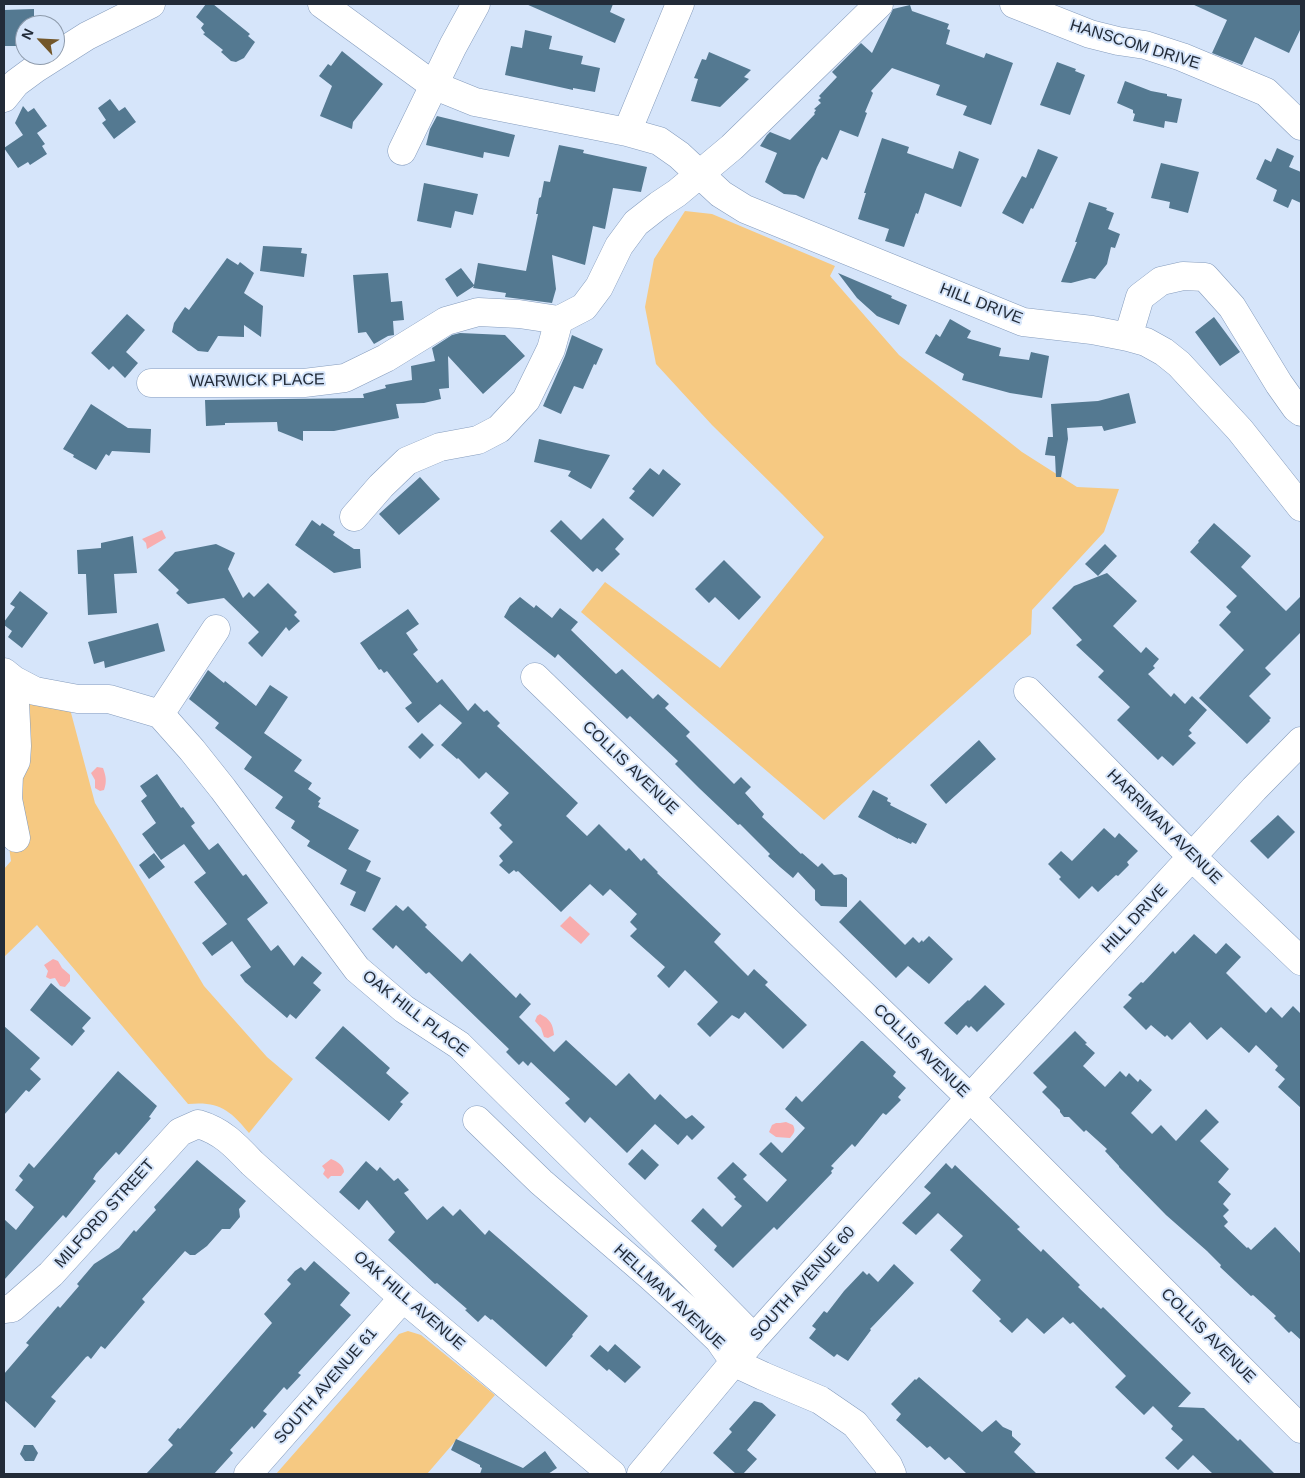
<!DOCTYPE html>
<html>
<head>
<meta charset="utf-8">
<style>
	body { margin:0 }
	#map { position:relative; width:1305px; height:1478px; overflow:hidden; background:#d6e5fa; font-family:Helvetica,sans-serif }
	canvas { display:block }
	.frame { position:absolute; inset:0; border:5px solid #222b38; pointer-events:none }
	.north { position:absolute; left:15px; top:15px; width:50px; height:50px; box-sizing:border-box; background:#d6e5fa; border:1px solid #8e9bac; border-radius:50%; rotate:295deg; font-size:14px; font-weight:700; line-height:20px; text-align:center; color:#222b38 }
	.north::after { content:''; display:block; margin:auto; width:18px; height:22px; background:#73572a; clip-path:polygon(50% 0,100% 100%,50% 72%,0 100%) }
</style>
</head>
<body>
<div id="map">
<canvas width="1305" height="1478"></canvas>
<div class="frame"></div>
<div class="north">N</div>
</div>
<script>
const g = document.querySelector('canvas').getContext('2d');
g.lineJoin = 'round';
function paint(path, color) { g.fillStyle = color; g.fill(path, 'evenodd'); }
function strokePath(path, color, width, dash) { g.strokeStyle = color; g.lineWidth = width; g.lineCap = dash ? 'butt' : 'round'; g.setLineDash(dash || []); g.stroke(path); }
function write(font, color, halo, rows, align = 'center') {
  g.font = font + ' Helvetica,sans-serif'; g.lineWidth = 4; g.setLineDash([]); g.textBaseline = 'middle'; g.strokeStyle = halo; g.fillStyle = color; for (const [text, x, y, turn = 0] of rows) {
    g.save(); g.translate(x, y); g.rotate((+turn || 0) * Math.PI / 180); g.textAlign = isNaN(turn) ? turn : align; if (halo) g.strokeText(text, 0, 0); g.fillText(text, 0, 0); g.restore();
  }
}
paint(new Path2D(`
	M685,211L712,214L835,266L830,276L899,355L1022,452L1077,487L1119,489L1104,532L1032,610L1031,634L824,820L581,612L605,582L720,668L824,537L782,494L712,425L656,364L645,307L654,259Z
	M38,700L70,709L95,803L204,986L267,1057L293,1079L249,1133C230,1110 219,1101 188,1104L37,925L4,957V869L11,861L9,847L28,845L20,776L27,705Z
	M408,1331L421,1335L495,1395L427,1474H276L399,1334Z`), '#f6c982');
paint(new Path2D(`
	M162,530L166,538L147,549L146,543L142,539Z
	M97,767L103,768C106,776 107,782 104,790L100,791L95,788V780L91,773Z
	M570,916L590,934L581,944L560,926Z
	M53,959L58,961L62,968L70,975V981L65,987L60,986L55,978L50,979L46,977L48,971L44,965Z
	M540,1014C550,1019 553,1024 554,1035L548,1038L544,1037L541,1028L535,1021L537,1016Z
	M786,1122L793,1125C796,1131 794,1133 790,1138L776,1137L769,1132L772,1125L776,1123H780Z
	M331,1159C337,1161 344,1166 344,1172L341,1176H331L328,1179L323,1174L325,1170L322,1166Z`), '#f8adae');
paint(new Path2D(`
	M206,4H213L250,34L248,36L255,42L244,58L236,62L231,61L221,52L223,50L203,34L205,33L201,28L204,24L196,17Z
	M526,4H613L610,12L625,19L615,43Z
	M1192,4H1301V28L1289,53L1255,37L1242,65L1212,53L1227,20Z
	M910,5L912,11L949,24L947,29L950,30L946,44L984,58L986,53L1013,63L991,125L963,115L967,106L936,95L940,85L892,68L871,91L873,93L865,112L867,113L858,137L840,130L827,160L822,157L817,167L804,199L796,195L784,194L765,182L777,153L760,146L767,135L770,132L790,140L815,114L814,113L816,110L814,109L821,103L818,100L821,98L819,96L837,77L832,72L861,43L872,53L893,9Z
	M34,9V25H25V46H4V10Z
	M525,30L552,36L549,49L583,56L581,64L600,68L595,92L573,88V90L505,75L511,46L522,48Z
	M342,51L383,84L353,122L352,129L320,116L332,86L319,76L328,64L331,66Z
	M709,52L751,70L744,77L749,79L720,107L691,101L698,79L694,78L702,59L706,60Z
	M1057,62L1076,69L1075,71L1085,75L1070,115L1040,105Z
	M1125,81L1151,91L1167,94V96L1182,99L1177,123L1165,121L1164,128L1133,121L1135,114L1133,113V110L1117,103Z
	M110,99L119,111L125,107L136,122L114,139L102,123L106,120L98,108Z
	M23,106L28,112L34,108L47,126L37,133L45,144L42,146L47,154L30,165L28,162L18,168L4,148L23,135L15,123Z
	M437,116L515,135L509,157L484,152L483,158L426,145L430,129Z
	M882,138L909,147L907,153L953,169L959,151L979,159L961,207L925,193L918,214L916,213L904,247L885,241L889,229L858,219L866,193H864Z
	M559,145L584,150L583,153L647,167L641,192L613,188L605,229L593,226L585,265L552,255L556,289L552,303L505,297L506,293L473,288L474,286L457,297L445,279L461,268L474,285L478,263L526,271L538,214H536L539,198L541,197L544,181L550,182Z
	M1277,148L1294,156L1289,167L1301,172V203L1292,199L1288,208L1273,201L1277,190L1256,179L1265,159L1271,162Z
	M1038,149L1058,157L1033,209L1031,208L1023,224L1002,213L1022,176L1026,178Z
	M1161,163L1199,172L1188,213L1169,208L1170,202L1151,198Z
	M424,183L478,194L473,215L455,211L451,228L417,221Z
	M1089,202L1107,208L1106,210L1114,213L1108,229L1120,234L1115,248L1111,247L1107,264L1095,279L1090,278L1071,283L1061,282L1077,242H1075Z
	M263,246L302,248L301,253L307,254L304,277L260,271Z
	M227,258L238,265L240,262L254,273L244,293L263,306L261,337L244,325V337L218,336L208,352L198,351L172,332L174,323L185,307L189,310Z
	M388,273L391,302L402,301L404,320L393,321L394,335L388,336L374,344L366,332L358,333L353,275Z
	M838,273L892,296L891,298L907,305L899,325L877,316L857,298Z
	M127,314L145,330L126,352L138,363L125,378L113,366L109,370L91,353Z
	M1214,317L1240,352L1220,366L1195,332Z
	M950,319L971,331L967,338L1001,348L999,356L1029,360L1031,352L1049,356L1042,398L1010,393L962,380L964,374L925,353L936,334L940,337Z
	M460,333L505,335L525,356L483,394L448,356L449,388L439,389L441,399L424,403L396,404L399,418L334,431H303V441L278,431L277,422L225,423V425L206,426L205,400L364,398L363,394L386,388L385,385L412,380L411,366L435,361L432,348L452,335Z
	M572,335L603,349L596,365L594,364L583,389L574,386L561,414L543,406L565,356Z
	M1129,393L1136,423L1104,431L1102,426L1067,428L1068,439L1061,477H1056L1055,456L1045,455L1048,437H1053L1051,404L1098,401Z
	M91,404L128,428L151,429L150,453L112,451L109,456L106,454L96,470L73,457L74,455L63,449Z
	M539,439L586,450L610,455L591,489L568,476L571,471L534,462Z
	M650,468L659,475L663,469L681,484L653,517L629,498L635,491L632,489Z
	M420,477L440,499L399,535L379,514Z
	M603,518L624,539L615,549L620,554L602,572L597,568L593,572L550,531L561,520L581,540Z
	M312,520L320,526L322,523L335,532L333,535L354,549H360L361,568L334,573L295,545Z
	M1214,523L1251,556L1241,567L1286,611L1301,596V632L1265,668L1271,674L1249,696L1271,718L1269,720L1270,721L1247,744L1199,698L1244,650L1219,625L1231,612L1226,607L1237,596L1190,552L1199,542L1198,541Z
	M133,536L137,573L114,574L117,613L88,615L86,574H78L77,550L101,548V543Z
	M216,544L235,553L228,569L243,598L249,592L254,597L268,583L297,612L294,615L300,621L289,631L286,627L262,657L248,643L259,632L224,598L188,604L176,593L179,590L158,570L175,552Z
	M1105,544L1117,556L1098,576L1085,564Z
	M724,560L761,597L739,620L715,597L709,603L695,589Z
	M1107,573L1137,601L1113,626L1141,653L1146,647L1159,659L1153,666L1155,668L1148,674L1171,697L1174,693L1185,704L1192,696L1207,710L1189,730L1192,733L1188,736L1196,743L1173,766L1162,756L1158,760L1117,720L1130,707L1098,677L1104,671L1076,645L1082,640L1052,608L1074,586Z
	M20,591L48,613L22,648L8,637L12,631L4,625V622L15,607L10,604Z
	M520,597L534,608L536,605L552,618L560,608L578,622L571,630L616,674L622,669L653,699L658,694L669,704L665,708L690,732L686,736L734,784L741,777L751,787L745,793L764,814L762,817L801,854L802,853L818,867L822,863L834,875L842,874L847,878V907L821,906L815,900V890L798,872L793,878L780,867L768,856L770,854L740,824L738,825L699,788L675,764L678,761L630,716L627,719L558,654L555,658L504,617L510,606Z
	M408,609L419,624L406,633L418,650L413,654L437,683L442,679L468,711L475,703L484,712L487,710L500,723L497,726L578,803L566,816L587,836L599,824L626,851L629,848L641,861L644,858L658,872L657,873L721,934L714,942L748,976L754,969L768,982L765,985L807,1025L783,1049L745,1012L739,1019L732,1015L710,1037L697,1024L718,1002L685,970L669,988L657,976L665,967L630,936L637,929L630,922L637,914L610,889L603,896L590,884L561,912L518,871L516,872L514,870L509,874L499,865L503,861L499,856L513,842L499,828L502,825L490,813L509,793L486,772L479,779L458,758L457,759L441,745L462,723L440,704L418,723L405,708L412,703L387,671L384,673L381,669L379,670L360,643Z
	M158,623L165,651L105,668L104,661L94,664L88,642Z
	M208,670L224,683L225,681L256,706L270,685L288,697L264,733L302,760L294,771L312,783L308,789L321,798L318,802L320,803L318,807L359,830L348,849L371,861L366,871L381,878L365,912L350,905L356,892L340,884L347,870L307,846L310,841L291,828L295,821L275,808L283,797L244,769L252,757L215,728L219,723L189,699Z
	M422,733L434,745L420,759L408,747Z
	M979,740L996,759L946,804L930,785Z
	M157,774L181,808L183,807L195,823L191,826L209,850L218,843L243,876L246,874L268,903L247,919L271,951L278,945L294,966L302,956L322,973L313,983L321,990L296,1019L290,1014L287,1018L245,982L240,975L251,967L232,941L212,956L202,943L227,924L194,882L206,873L184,844L161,860L142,834L156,823L141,801L147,796L140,786Z
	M873,790L888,798L887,801L891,803L890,805L927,824L916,844L912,842L911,844L898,838V839L858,817Z
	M1278,815L1295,832L1268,859L1250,841Z
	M1104,828L1115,838L1119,833L1138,851L1127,862L1129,865L1118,876L1116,875L1098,892L1092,886L1079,899L1059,879L1061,877L1048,864L1061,851L1072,861Z
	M154,853L165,867L149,879L139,865Z
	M860,900L905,945L913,937L919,943L922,940L923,942L929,936L953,959L929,984L908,966L896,978L839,922Z
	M396,905L403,911L408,906L427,925L425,927L462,962L470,953L516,998L520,993L531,1004L519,1017L554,1052L566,1040L616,1086L629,1073L655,1100L660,1094L686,1119L692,1115L705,1127L692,1140L687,1135L678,1145L655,1124L627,1153L590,1117L585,1123L565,1103L570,1099L531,1062L528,1066L523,1061L519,1065L506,1052L509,1049L429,972L426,974L396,945L393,949L372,929Z
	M1194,934L1216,954L1226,943L1241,957L1226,973L1266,1013L1271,1007L1282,1018L1293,1006L1301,1014V1108L1278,1087L1285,1079L1275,1070L1278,1066L1256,1045L1249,1053L1221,1027L1207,1040L1190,1022L1172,1040L1167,1035L1165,1037L1151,1025L1146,1030L1123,1007L1132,998L1128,995L1141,982L1143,983L1173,951L1175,954Z
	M51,983L91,1018L82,1028L85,1031L72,1046L30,1010Z
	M985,985L1005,1004L977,1032L971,1026L969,1028L966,1025L957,1035L944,1023L968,1000L969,1001Z
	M4,1026L40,1058L30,1069L41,1079L29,1092L26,1090L4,1115Z
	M343,1026L390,1068L386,1073L409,1093L400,1102L403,1104L389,1121L315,1058Z
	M1075,1031L1087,1043L1085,1044L1095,1053L1083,1066L1105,1087L1120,1071L1126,1077L1129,1073L1138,1082L1140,1079L1152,1090L1131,1113L1152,1134L1161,1125L1176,1141L1206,1109L1219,1122L1200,1141L1229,1169L1218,1182L1231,1194L1223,1204L1229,1210L1223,1216L1228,1222L1224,1226L1247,1248L1248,1247L1251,1250L1275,1227L1301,1254V1340L1291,1331L1289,1333L1274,1318L1276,1316L1253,1295L1251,1296L1220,1267L1221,1265L1207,1251L1166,1215L1119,1167V1166L1105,1151L1107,1149L1086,1130L1084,1132L1069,1117H1064L1060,1112V1110L1042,1092L1047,1087L1033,1073Z
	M861,1041H863L896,1072L893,1076L906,1088L898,1097L901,1100L886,1115L883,1113L855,1147L852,1144L831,1166L834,1168L831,1171L832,1173L777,1230L774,1227L733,1268L714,1250L717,1246L691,1221L703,1208L722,1227L742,1206L734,1199L736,1197L717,1178L733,1162L747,1175L743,1179L767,1202L787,1180L759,1154L771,1142L782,1153L805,1128L785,1109L796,1096L802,1102Z
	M118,1071L157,1106L149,1117L151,1118L119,1155L116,1152L96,1174L93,1179L96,1181L66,1218L63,1215L4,1280V1219L16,1230L34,1207L15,1190L23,1180L19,1176L29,1163L34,1168Z
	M642,1149L659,1165L645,1180L628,1164Z
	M197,1160L246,1201L239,1209L240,1217L230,1229H222L207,1246L195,1255H190L185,1251L142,1299L145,1302L105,1349L101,1346L91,1359L88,1356L86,1357L51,1397L56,1401L35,1428L4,1400V1374L29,1345L26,1343L46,1320L58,1306L60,1308L79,1286L77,1284L94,1264L119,1248L134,1230L136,1232L156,1210L154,1207Z
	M366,1161L377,1171L380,1167L394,1181L398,1178L409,1190L404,1193L427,1220L443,1206L453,1216L460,1209L485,1235L489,1230L588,1316L572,1335L573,1336L546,1367L492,1319L491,1320L485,1315L478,1322L465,1310L467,1309L437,1283L435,1284L388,1240L395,1232L367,1200L359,1210L339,1192Z
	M946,1163L952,1169L955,1165L1020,1227L1017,1229L1041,1252L1043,1249L1080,1285L1078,1287L1101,1309L1103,1307L1191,1393L1178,1407L1204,1408L1238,1441L1240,1439L1275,1474H1213L1193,1455L1178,1470L1165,1458L1183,1440L1171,1429L1173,1426L1153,1406L1144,1415L1115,1387L1126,1376L1073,1322L1070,1324L1063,1317L1044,1334L1027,1318L1012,1333L999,1321L1001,1319L972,1291L981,1280L950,1250L963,1236L938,1213L916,1235L902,1223L931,1193L924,1187Z
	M314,1261L350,1293L340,1305L351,1315L298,1373L301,1375L287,1390L284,1387L263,1411L267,1414L254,1429L252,1426L230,1450L233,1453L214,1474H146L173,1445L168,1440L178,1428L180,1429L272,1323L264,1314L291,1284L287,1280L295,1271L301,1267L305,1271Z
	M894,1264L914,1283L870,1329L871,1330L848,1361L837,1354L834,1357L809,1338L816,1329L812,1326L824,1311L827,1313L844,1291L863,1271L867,1275L869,1273L878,1282Z
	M615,1344L641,1367L625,1383L609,1369L607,1371L590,1356L600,1345L608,1352Z
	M919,1377L982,1432L996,1420L1003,1427L1012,1431V1436L1021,1444L1014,1452L1037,1474H967L949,1457L945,1460L930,1446L927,1448L896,1420L901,1414L891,1404L915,1379L916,1380Z
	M754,1401L762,1403L776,1415L747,1450L757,1459L743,1474H736L713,1453L732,1432L729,1429Z
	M456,1439L523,1468L545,1451L557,1468L548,1474H480L482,1468L480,1467V1465L451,1450Z
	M24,1445H33L38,1453L34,1461H25L20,1454Z`), '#547991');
const minor = new Path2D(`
	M322,4L433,85L475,102L627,132L659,141L679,155L721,194L745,209L1023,322L1092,330L1128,337L1146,342L1164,352L1179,364L1240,430L1301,507
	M1014,4L1090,34L1118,41L1145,45L1182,57L1266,92L1301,126
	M4,98L16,83L35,69L87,36L151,4
	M627,132L680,4
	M402,151L453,46L476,4
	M1128,337L1140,297L1161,281L1183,276L1205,277L1232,307L1279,384L1296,408L1301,412
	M151,383H304L345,378L386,358L446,321L478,312L519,314L559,320L584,307L599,287L619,246L636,223L659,205L677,193L732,147L879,4
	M354,517L381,486L407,461L440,447L478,440L499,429L526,400L551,349L559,320
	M4,672L14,680L35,691L78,699H109L160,714L192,750L223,789L357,969L404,1009L459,1045L689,1272L754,1338
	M535,677L970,1098L1301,1429
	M14,680L17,746L16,761L9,775L8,799L16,838
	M1028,691L1192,857L1301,961
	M160,714L216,629
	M477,1120L541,1182L650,1276L694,1316L719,1340L735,1363L763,1376L820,1400L855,1424L888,1465L892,1474
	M4,1309L12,1308L51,1274L180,1132L198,1124C222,1131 235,1145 252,1163L403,1298L612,1474
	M248,1474L403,1298
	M641,1474L754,1338L970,1098L1254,789L1301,741`);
strokePath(minor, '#859cbd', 29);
strokePath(minor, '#fff', 28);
write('16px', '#222b38', '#d6e5fa', [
	["HANSCOM DRIVE",1135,45,17],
	["HILL DRIVE",981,304,21],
	["WARWICK PLACE",257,381,-1],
	["COLLIS AVENUE",630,768,44],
	["HARRIMAN AVENUE",1164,827,45],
	["HILL DRIVE",1135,919,-47],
	["OAK HILL PLACE",415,1014,38],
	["COLLIS AVENUE",921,1051,44],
	["MILFORD STREET",105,1214,-48],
	["SOUTH AVENUE 60",803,1284,-48],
	["HELLMAN AVENUE",669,1297,43],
	["OAK HILL AVENUE",409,1301,41],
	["COLLIS AVENUE",1208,1336,45],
	["SOUTH AVENUE 61",326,1386,-49]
]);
</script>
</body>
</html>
